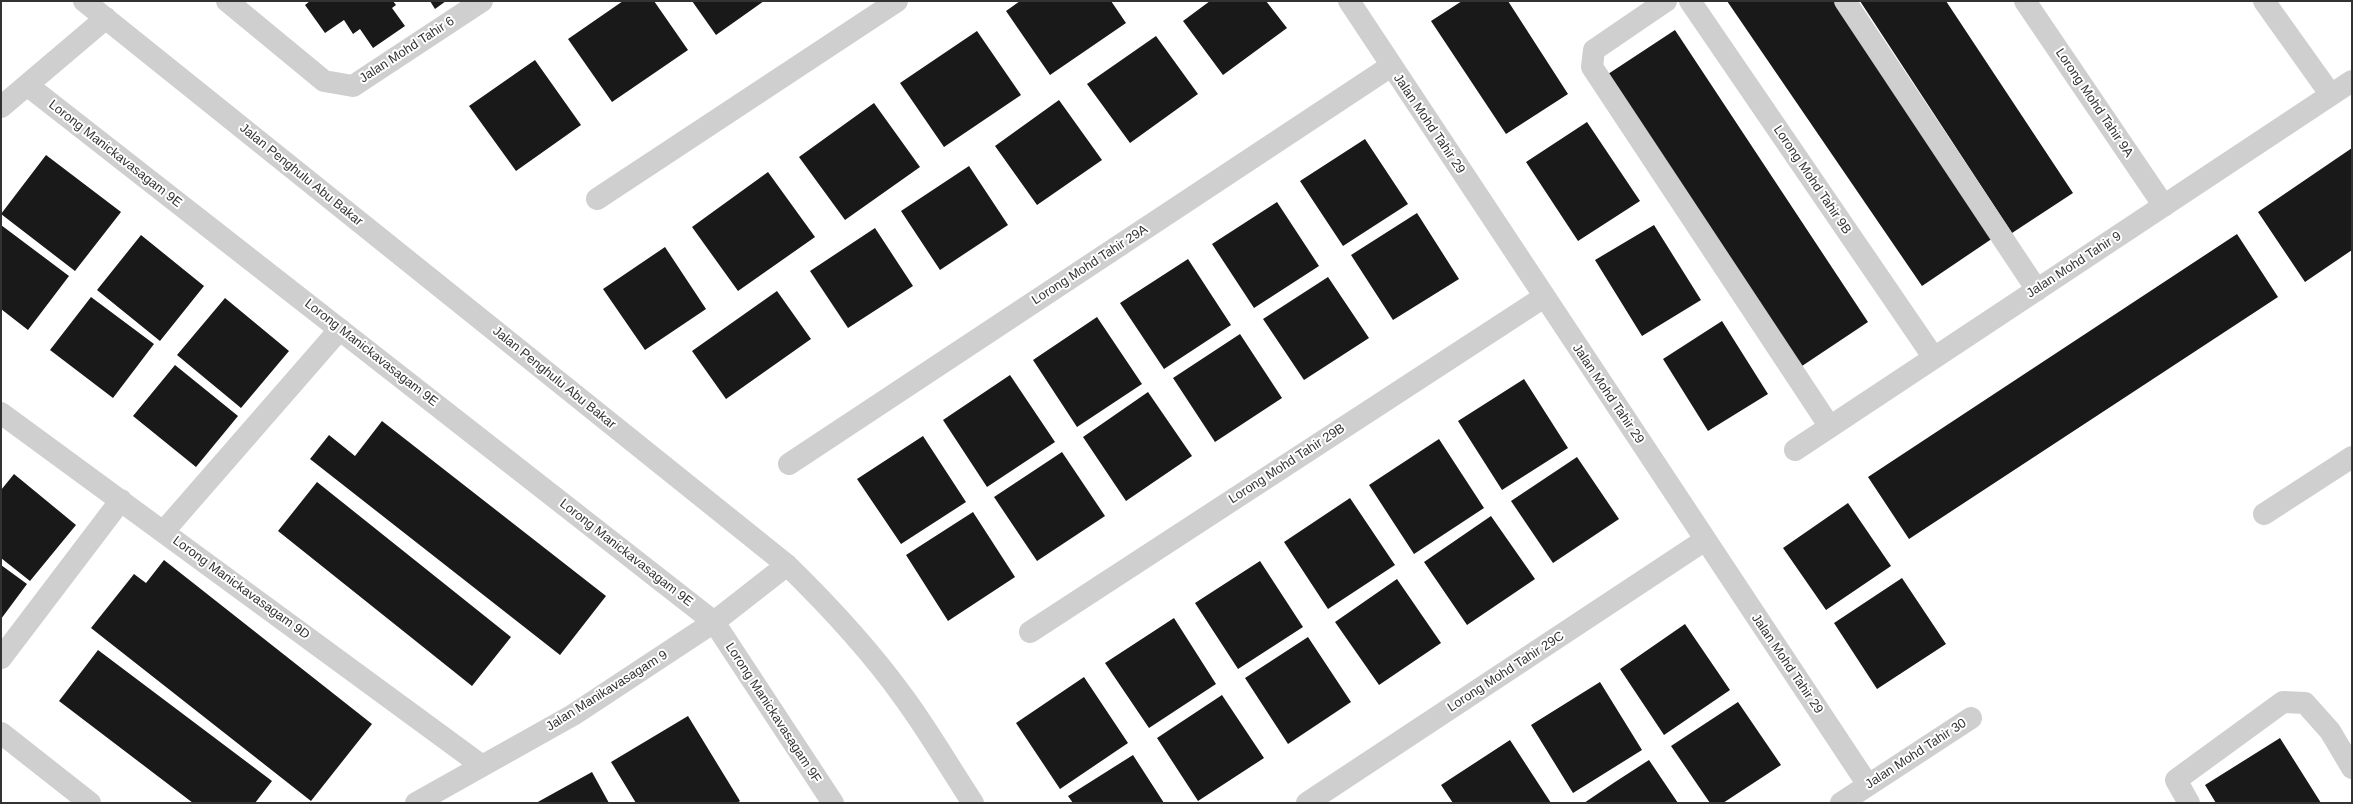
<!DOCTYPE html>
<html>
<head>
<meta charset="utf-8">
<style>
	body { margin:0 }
	#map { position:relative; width:2353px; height:804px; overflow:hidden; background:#fff; font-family:Helvetica,sans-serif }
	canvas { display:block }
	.frame { position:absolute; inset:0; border:2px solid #323232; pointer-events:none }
</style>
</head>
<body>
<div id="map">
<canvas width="2353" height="804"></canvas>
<div class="frame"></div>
</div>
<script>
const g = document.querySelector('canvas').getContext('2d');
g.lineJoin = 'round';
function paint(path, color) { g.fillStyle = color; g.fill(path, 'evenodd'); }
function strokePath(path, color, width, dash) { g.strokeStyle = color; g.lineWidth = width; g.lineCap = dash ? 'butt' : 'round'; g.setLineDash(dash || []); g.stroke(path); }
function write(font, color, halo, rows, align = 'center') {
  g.font = font + ' Helvetica,sans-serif'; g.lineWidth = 4; g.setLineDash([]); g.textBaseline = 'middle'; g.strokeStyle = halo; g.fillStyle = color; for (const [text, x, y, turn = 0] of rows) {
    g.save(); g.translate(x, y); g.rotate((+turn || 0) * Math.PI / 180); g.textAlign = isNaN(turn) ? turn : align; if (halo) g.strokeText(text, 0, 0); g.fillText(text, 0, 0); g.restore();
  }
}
paint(new Path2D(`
	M310,1H393L396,5L392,8L405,26L373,48L360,29L353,34L344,20L325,33L305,5Z
	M430,1H446L435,9Z
	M623,1H654L688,50L612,102L568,39Z
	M692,1H764L716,35Z
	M1020,1H1111L1126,23L1050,75L1006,11Z
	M1210,1H1266L1287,28L1223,75L1183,21Z
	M1462,1H1508L1568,94L1506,134L1431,21Z
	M1727,1H1835L1996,236L1922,286Z
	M1860,1H1946L2073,193L2012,233Z
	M1675,30L1868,322L1796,370L1602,78Z
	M977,31L1021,95L944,147L900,83Z
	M1156,36L1198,94L1130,143L1087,84Z
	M535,60L581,125L516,171L469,106Z
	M1059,100L1102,160L1037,205L995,146Z
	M874,103L920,167L845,220L799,157Z
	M1587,122L1640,201L1578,241L1526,162Z
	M1365,139L1408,204L1343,246L1300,181Z
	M2352,148V250L2305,282L2258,212Z
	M46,155L121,212L75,271L1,214Z
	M969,166L1008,225L940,270L901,211Z
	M768,172L815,237L738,291L692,227Z
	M1277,202L1319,266L1254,308L1212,244Z
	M1417,213L1459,279L1393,320L1351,255Z
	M1,225L69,276L28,330L1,309Z
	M1654,225L1701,300L1642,336L1595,260Z
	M875,228L913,286L848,328L810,271Z
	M2237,234L2278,297L1909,539L1868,477Z
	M141,235L204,286L160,341L97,290Z
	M665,247L706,309L645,350L603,289Z
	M1188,259L1231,325L1164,369L1120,303Z
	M1328,277L1369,338L1304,380L1263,319Z
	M777,291L811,339L726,399L692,351Z
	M91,297L154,344L113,398L50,350Z
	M225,298L289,351L241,408L177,355Z
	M1097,317L1142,384L1077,427L1033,360Z
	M1722,321L1768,394L1708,431L1663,359Z
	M1240,334L1282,398L1215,442L1173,378Z
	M175,365L238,416L196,467L133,416Z
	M1010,375L1055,442L987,487L943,420Z
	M1524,379L1568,448L1502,490L1458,421Z
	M1148,392L1192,456L1126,501L1083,437Z
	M382,421L606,596L560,655L310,459L329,435L355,456Z
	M923,436L966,502L901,544L857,479Z
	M1439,439L1484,508L1414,554L1369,485Z
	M1062,452L1105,516L1037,561L994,497Z
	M1577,457L1619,519L1553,563L1511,501Z
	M14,474L76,525L30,581L1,558V490Z
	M317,482L511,637L472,686L278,531Z
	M1350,498L1395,565L1328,609L1284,542Z
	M1848,503L1891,566L1826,610L1783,548Z
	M973,512L1015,577L948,621L906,555Z
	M1491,516L1535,579L1467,625L1424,562Z
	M164,560L372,724L311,801L91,628L134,574L146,583Z
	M1260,561L1303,627L1238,669L1195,603Z
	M1,565L27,584L1,619Z
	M1902,578L1946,644L1877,689L1834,623Z
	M1397,579L1441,643L1379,685L1335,622Z
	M1174,618L1216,684L1149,728L1105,663Z
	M1685,624L1730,690L1664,735L1620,669Z
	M1308,637L1351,702L1288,744L1245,678Z
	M98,650L272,781L255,803H193L59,701Z
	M1084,677L1128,743L1060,789L1016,723Z
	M1600,682L1642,750L1573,793L1531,725Z
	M1222,695L1264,758L1198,801L1157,738Z
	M1738,702L1781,765L1723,803H1710L1671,746Z
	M688,716L740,801L737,803H636L611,762Z
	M2280,738L2321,803H2216L2205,785Z
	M1510,740L1551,803H1453L1441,785Z
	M1133,755L1164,803H1073L1068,796Z
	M1649,760L1678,803H1584L1615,782Z
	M592,772L609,803H536Z`), '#191919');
strokePath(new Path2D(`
	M84,1L787,565C830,607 870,650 905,699C929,732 950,768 973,803
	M227,1L324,81L353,86L482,1
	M1349,1L1868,785
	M1666,1L1594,50L1592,67L1830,427
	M1690,1L1934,358
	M1845,1L2037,290
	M2025,1L2164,206
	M2264,1L2331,95
	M27,85L714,622L833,803
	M1,107L106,18
	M597,199L897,1
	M1,413L481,765
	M1795,450L2352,81
	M789,464L1391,66
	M2264,514L2352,457
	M164,531L340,329
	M1030,632L1544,297
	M1,658L121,500
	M1,733L90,803
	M416,803L573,715L714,622L787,565
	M1307,803L1705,540
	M1841,803L1971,718
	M2189,803L2176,780L2283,702L2305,703L2330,731L2352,768`), '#cfcfcf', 22);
write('13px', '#323232', '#fff', [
	["Jalan Mohd Tahir 6",407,50,-33],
	["Lorong Mohd Tahir 9A",2094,103,56],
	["Jalan Mohd Tahir 29",1429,124,56],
	["Lorong Manickavasagam 9E",115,154,38],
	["Jalan Penghulu Abu Bakar",301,175,39],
	["Lorong Mohd Tahir 9B",1812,180,56],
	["Lorong Mohd Tahir 29A",1090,265,-33],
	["Jalan Mohd Tahir 9",2074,265,-33],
	["Lorong Manickavasagam 9E",371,353,38],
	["Jalan Penghulu Abu Bakar",554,378,39],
	["Jalan Mohd Tahir 29",1608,394,56],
	["Lorong Mohd Tahir 29B",1287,464,-33],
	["Lorong Manickavasagam 9E",626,553,38],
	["Lorong Manickavasagam 9D",241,588,36],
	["Jalan Mohd Tahir 29",1787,664,56],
	["Lorong Mohd Tahir 29C",1506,672,-33],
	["Jalan Manikavasagam 9",607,691,-32],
	["Lorong Manickavasagam 9F",773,713,57],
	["Jalan Mohd Tahir 30",1916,754,-33]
]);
</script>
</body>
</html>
